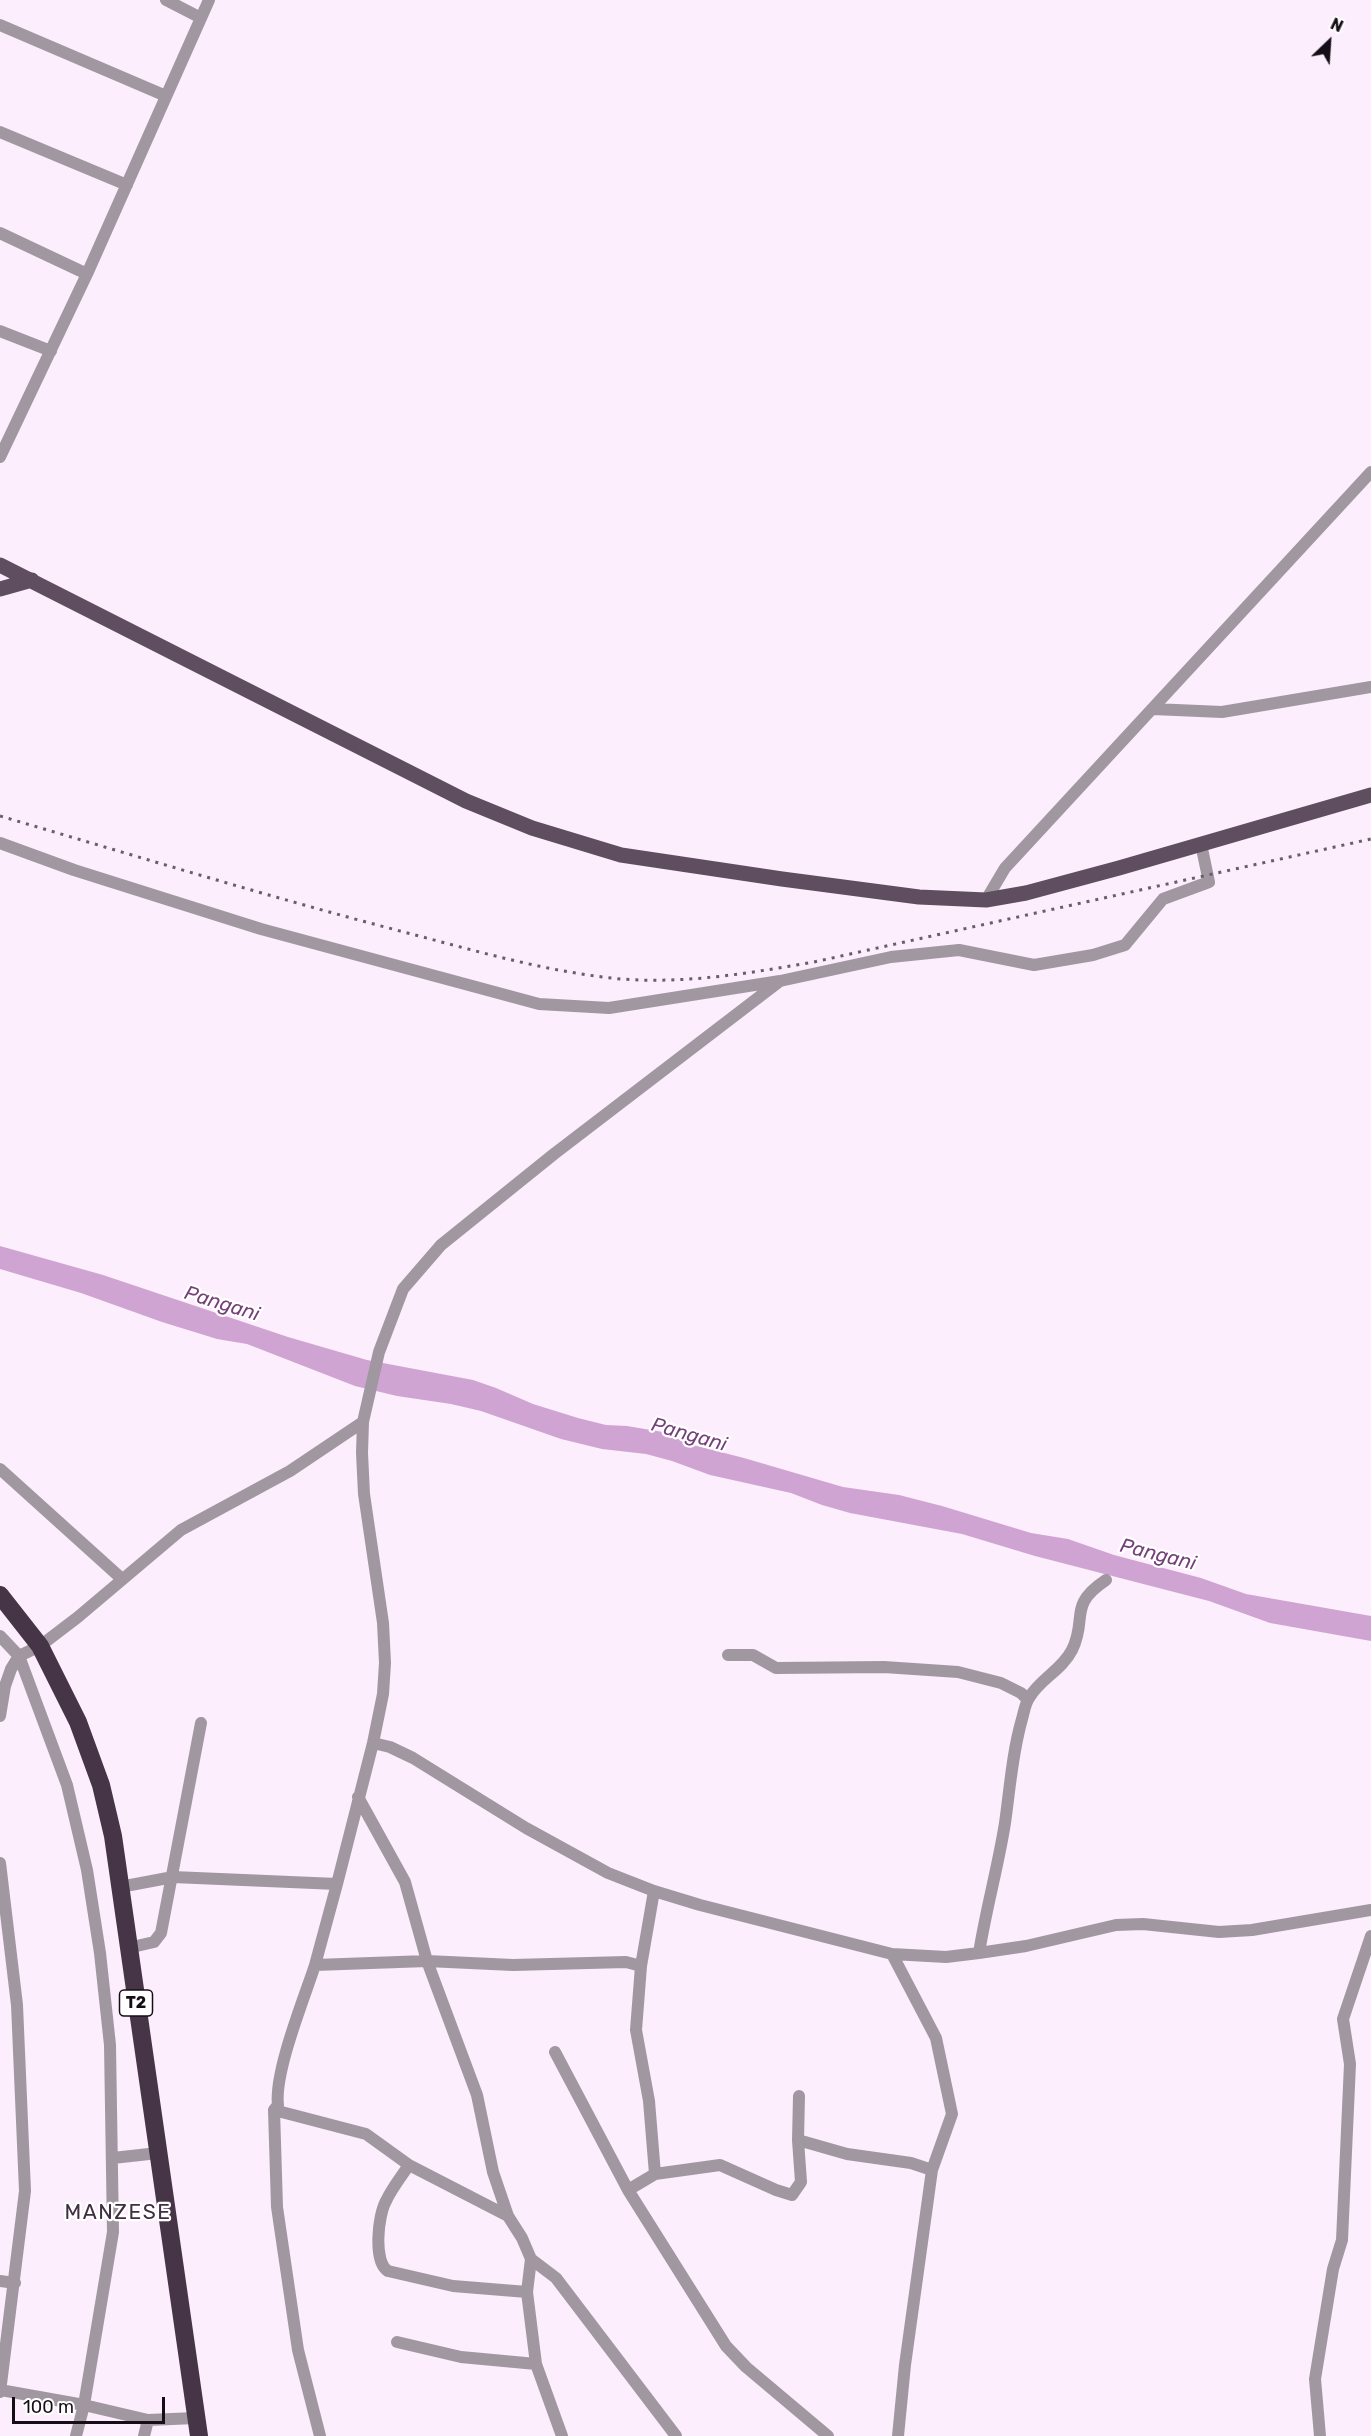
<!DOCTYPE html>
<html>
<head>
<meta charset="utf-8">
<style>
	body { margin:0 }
	#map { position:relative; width:1371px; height:2436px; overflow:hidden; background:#fceefc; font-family:Rubik,sans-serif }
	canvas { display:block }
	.north { position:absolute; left:1299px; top:12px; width:60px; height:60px; -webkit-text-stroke:4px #fff; paint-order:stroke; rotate:25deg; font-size:16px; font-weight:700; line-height:24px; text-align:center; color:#160e16 }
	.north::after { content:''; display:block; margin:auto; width:21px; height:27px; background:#160e16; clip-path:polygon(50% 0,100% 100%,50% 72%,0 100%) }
	.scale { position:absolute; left:12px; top:2397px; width:153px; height:27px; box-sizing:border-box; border:3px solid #160e16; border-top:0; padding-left:8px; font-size:18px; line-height:21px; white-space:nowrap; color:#160e16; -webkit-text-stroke:4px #fff; paint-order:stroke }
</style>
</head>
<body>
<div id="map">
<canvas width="1371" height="2436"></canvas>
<div class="north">N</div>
<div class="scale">100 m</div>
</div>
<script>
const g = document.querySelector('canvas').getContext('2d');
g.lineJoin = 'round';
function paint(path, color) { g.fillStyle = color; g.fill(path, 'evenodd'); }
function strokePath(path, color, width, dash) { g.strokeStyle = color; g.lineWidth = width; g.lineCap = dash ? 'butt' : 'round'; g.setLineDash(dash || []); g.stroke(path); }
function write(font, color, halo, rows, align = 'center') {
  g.font = font + ' Rubik,sans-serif'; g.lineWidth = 4.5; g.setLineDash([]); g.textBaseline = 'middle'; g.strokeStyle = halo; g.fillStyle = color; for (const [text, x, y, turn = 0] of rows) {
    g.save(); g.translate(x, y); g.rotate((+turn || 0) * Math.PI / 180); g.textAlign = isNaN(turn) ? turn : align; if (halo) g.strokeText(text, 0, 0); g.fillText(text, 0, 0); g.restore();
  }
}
paint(new Path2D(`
	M0,1246L103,1275L288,1337L367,1360L473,1380L496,1388L533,1404L578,1418L606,1425L627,1426L663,1432L689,1444L744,1458L843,1487L899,1495L942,1506L1031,1533L1068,1539L1114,1555L1201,1578L1246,1594L1371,1616V1641L1270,1623L1209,1601L1035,1556L962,1534L850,1513L822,1505L791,1493L710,1475L672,1461L646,1454L602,1449L561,1439L481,1411L451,1404L397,1396L355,1386L247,1344L217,1339L162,1322L81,1293L0,1269Z`), '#d0a4d2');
strokePath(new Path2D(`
	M166,0L201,18
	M0,25L166,96
	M0,132L127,185
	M0,233L87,274
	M0,331L51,351
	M0,457L87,274L209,0
	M1153,709L1222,712L1371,687
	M0,843L74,870L261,929L539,1004L609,1008L780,981L891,957L959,950L1034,965L1093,955L1125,945L1163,899L1209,882L1201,844
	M986,900L1005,868L1371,472
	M0,1469L122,1579
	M0,1636L19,1656L67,1785L87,1870L100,1953L110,2045L113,2232L84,2405L76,2436
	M728,1655H753L776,1668L884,1667L958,1672L1001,1683L1021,1693L1028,1700
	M0,1716L5,1686L11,1669L19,1656L40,1646L78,1617L181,1530L290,1471L363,1422
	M373,1743L390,1747L413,1758L526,1828L608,1873L654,1891L700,1905L892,1954L946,1957L979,1953L1026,1946L1116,1925L1143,1924L1219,1932L1252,1930L1371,1910
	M358,1797L405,1882L427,1961L477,2095L493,2172L508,2216L522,2238L531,2259L556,2278L676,2436
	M0,1863L17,2005L25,2191L0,2392
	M120,1887L173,1877L337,1884L373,1743L383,1694L385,1663L383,1623L364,1494L362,1453L363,1422L379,1352L403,1289L441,1245L554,1154L780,981
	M654,1891L641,1966L636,2030L649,2101L655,2174
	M128,1948L154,1942L161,1933L201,1723
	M979,1953C986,1909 998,1867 1005,1823C1010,1788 1012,1754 1022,1719C1024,1712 1025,1704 1029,1698C1040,1679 1062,1670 1072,1650C1088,1618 1067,1606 1106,1580
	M892,1954L936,2038L952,2114L932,2170L905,2365L898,2436
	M315,1965L337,1884
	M555,2052L628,2190L726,2346L746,2367L828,2436
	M274,2110L366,2134L409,2165L508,2216
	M798,2140L847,2154L911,2163L932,2170
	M113,2158L158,2153
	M409,2165C401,2177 392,2188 386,2201C378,2215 373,2262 388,2271L453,2286L527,2292
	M628,2190L655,2174L720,2165L776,2190L792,2195L801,2182L798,2140L799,2096
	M531,2259L527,2292L536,2364L562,2436
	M0,2281L15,2283
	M397,2342L461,2357L536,2364
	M0,2390L84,2405L148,2420L196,2418
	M144,2436L148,2420
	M320,2436L298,2350L277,2207L274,2110L278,2105C274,2072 304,1999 315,1965L427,1961L513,1965L626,1962L641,1966
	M1320,2436L1315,2379L1333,2269L1342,2240L1350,2064L1343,2019L1371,1936`), '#a197a1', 12);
strokePath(new Path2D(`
	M0,565L466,801L532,828L621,855L782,879L919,897L986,900L1026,893L1119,868L1371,795
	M0,589L32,580`), '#5e4e5f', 15);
strokePath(new Path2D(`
	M0,1595L40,1646L78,1722L101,1785L113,1836L199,2436`), '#463447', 18);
strokePath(new Path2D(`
	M0,816C133,855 266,896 400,931C473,950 546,972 621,979C687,984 750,973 814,962L1371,839`), '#685e68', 3, [3, 6]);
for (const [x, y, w] of [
	[136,2003,33]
]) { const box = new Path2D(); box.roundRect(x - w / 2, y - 13, w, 26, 4.5); g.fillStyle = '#fff'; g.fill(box); strokePath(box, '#160e16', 1.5); }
write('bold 16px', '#160e16', null, [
	["T2",136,2003]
]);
write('italic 20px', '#754079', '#fff', [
	["Pangani",222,1304,17],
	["Pangani",689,1435,16],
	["Pangani",1158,1555,14]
]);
g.letterSpacing = '1.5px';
write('21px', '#402e41', '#fff', [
	["MANZESE",118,2213]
]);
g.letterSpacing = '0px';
</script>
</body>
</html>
